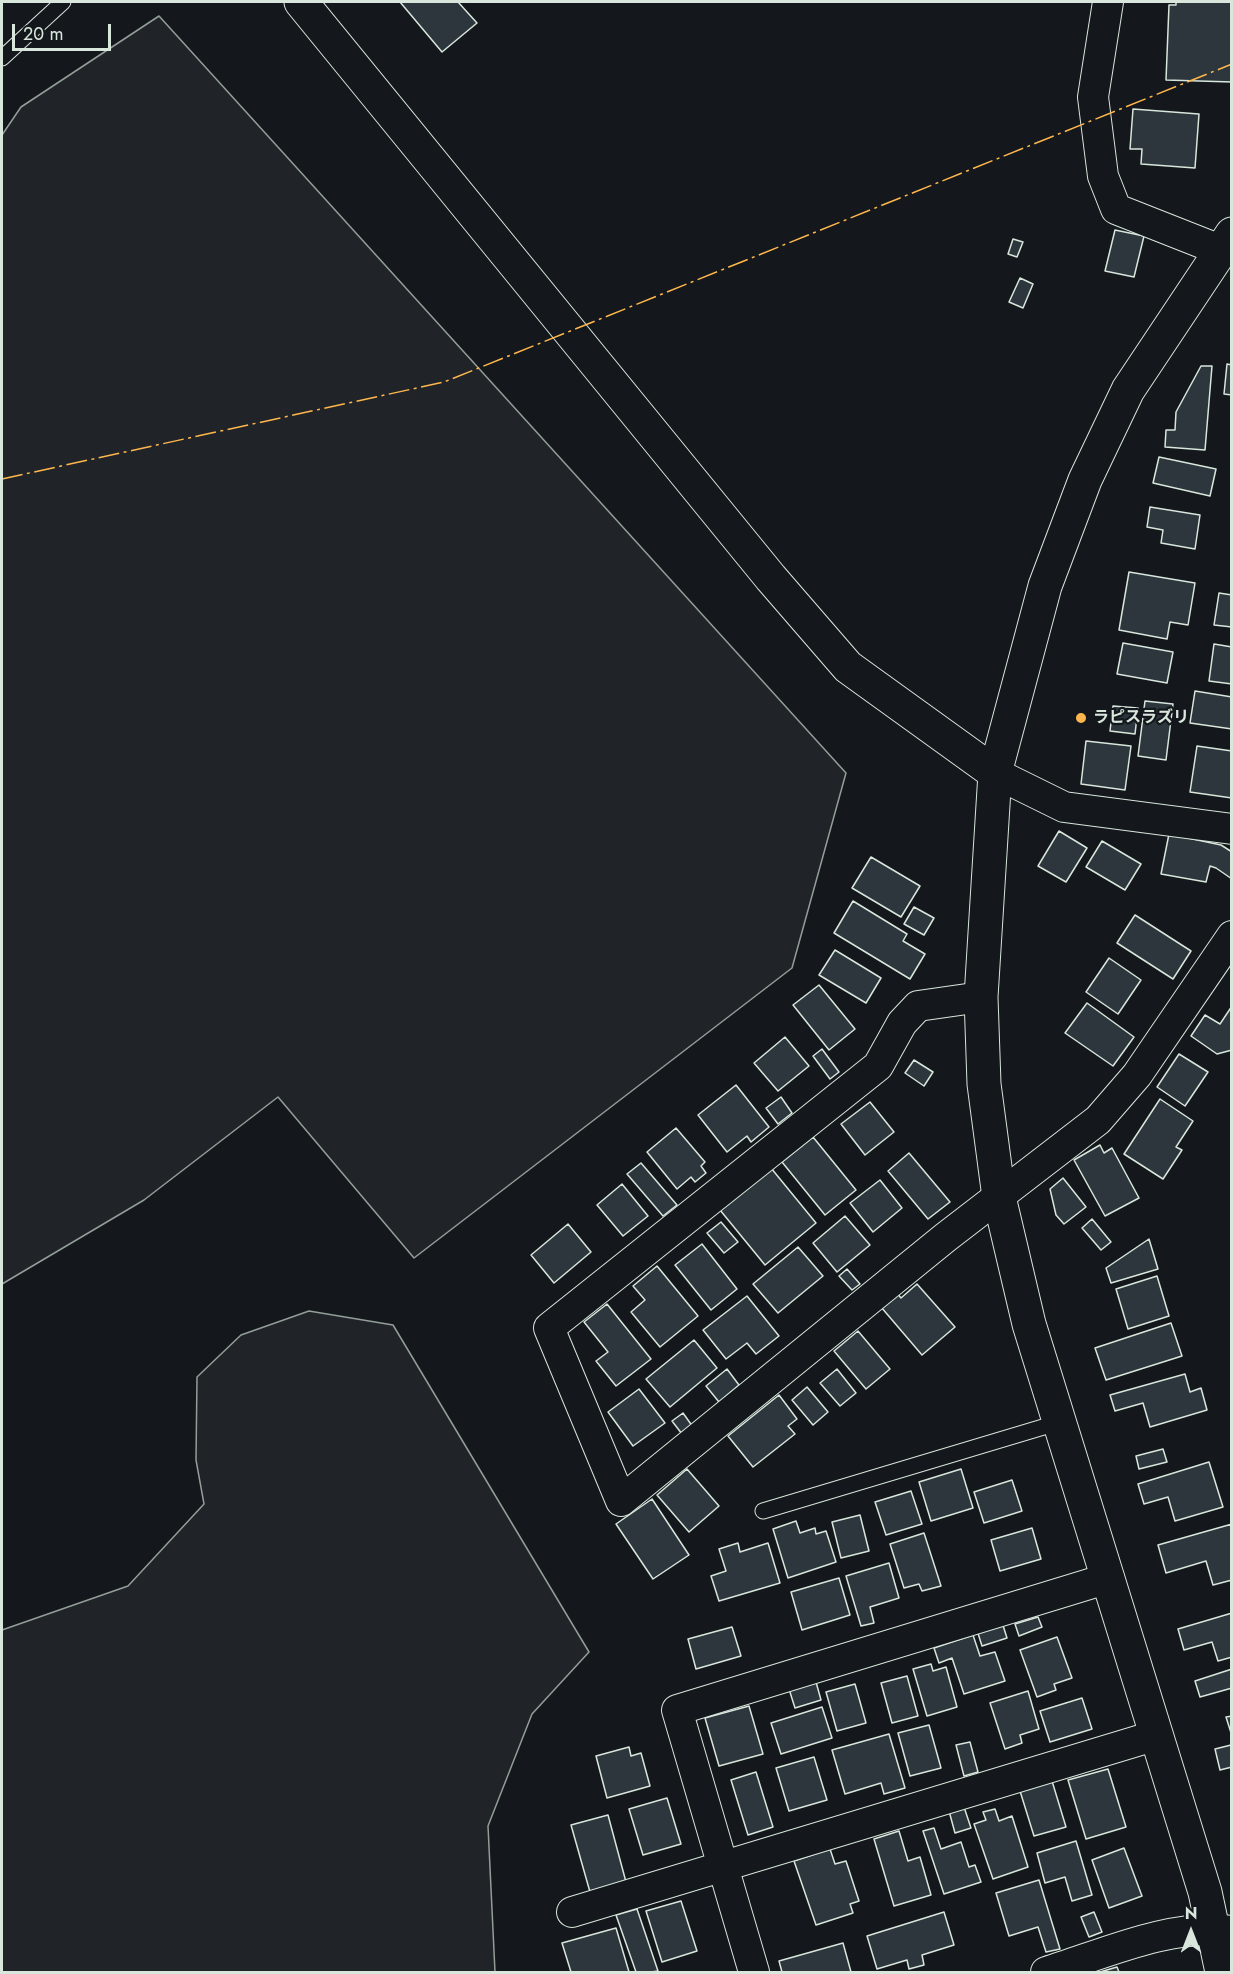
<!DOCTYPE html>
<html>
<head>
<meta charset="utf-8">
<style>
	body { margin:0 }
	#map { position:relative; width:1233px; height:1974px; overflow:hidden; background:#14181c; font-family:Jost,sans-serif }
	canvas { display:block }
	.frame { position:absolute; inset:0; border:3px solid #d8e6dc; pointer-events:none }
	.north { position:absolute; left:1161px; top:1902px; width:60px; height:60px; -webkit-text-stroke:4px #14181c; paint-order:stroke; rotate:0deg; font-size:16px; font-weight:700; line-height:24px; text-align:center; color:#d8e6dc }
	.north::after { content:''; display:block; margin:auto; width:21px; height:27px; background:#d8e6dc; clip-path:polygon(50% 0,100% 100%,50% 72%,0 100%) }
	.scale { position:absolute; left:12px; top:24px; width:99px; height:27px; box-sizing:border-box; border:3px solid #d8e6dc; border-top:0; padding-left:8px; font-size:18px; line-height:21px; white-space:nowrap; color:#d8e6dc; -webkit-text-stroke:4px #14181c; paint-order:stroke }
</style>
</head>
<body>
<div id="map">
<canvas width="1233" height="1974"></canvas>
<div class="frame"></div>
<div class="north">N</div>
<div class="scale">20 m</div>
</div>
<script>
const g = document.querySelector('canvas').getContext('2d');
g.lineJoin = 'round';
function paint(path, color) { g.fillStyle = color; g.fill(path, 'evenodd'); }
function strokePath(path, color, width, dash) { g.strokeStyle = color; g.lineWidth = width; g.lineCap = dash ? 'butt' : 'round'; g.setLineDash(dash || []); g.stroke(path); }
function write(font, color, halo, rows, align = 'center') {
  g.font = font + ' Jost,"Noto Sans JP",sans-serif'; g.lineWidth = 4.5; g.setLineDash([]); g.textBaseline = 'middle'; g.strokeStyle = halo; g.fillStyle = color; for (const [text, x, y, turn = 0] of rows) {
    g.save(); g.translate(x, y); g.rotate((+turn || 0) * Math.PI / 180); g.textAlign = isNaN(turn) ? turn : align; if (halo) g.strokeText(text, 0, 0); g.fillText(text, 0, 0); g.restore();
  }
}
const green = new Path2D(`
	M159,16L846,773L792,968L414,1258L278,1097L144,1200L2,1284V135L21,107Z
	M309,1311L393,1325L589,1652L532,1714L488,1826L495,1972H2V1630L128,1586L204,1504L196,1460L197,1377L241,1335Z`);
paint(green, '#202428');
strokePath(green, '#939e99', 1.5);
const building = new Path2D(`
	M400,2H458L477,23L442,52Z
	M1176,2H1232V82L1166,80L1169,5H1176Z
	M1133,109L1199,114L1195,168L1141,164L1142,149H1130Z
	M1115,230L1144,236L1134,277L1105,271Z
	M1013,239L1023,242L1017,257L1008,254Z
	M1020,278L1033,284L1023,308L1009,302Z
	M1227,364L1232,365V395L1224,394Z
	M1201,366H1212L1205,450L1165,447L1166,430H1175L1176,412Z
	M1159,457L1216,469L1210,496L1153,483Z
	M1150,507L1200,515L1195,549L1161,543L1163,530L1147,527Z
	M1129,572L1195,583L1188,625L1170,622L1167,639L1119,630Z
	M1219,593L1232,595V627L1214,625Z
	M1123,643L1173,652L1167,683L1117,674Z
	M1214,644L1232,647V684L1209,681Z
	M1195,691L1232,697V729L1190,723Z
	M1145,701L1173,704L1166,760L1138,756Z
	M1113,706L1138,708L1135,734L1110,731Z
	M1086,741L1131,746L1125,790L1081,784Z
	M1197,746L1232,751V798L1190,792Z
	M1059,831L1087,848L1066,882L1038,866Z
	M1169,834L1221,845L1232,852V879L1216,868L1210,866L1206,882L1161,874Z
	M1102,841L1141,864L1125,890L1086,867Z
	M871,857L920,886L901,917L852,888Z
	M853,901L907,934L903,941L925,954L910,979L834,933Z
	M914,907L934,918L924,935L904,924Z
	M1135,915L1191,951L1173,979L1117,943Z
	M835,950L881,978L866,1003L819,975Z
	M1109,958L1141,980L1118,1014L1086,992Z
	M819,985L855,1029L829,1050L793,1005Z
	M1087,1003L1134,1037L1113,1066L1065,1033Z
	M1232,1006V1050L1217,1054L1191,1036L1205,1015L1220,1024Z
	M785,1037L809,1066L778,1091L754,1063Z
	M822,1049L839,1072L830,1079L813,1056Z
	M1179,1054L1208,1072L1185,1106L1157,1087Z
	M914,1060L933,1072L924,1086L905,1073Z
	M736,1085L769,1127L751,1142L747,1136L727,1152L698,1115Z
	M781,1097L792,1113L778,1124L766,1108Z
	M1160,1099L1193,1121L1176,1147L1182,1150L1163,1179L1124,1154Z
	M870,1102L894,1132L865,1155L841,1124Z
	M676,1128L705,1162L701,1166L706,1173L695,1182L691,1177L677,1189L647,1152Z
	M813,1137L856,1190L825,1215L782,1162Z
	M1100,1145L1104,1153L1112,1148L1139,1198L1105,1216L1074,1160Z
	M909,1153L950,1202L928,1219L888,1171Z
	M641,1163L677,1205L663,1216L627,1174Z
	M771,1168L816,1223L765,1265L720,1210Z
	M1063,1178L1086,1207L1064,1224L1056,1215L1050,1189Z
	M880,1180L902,1208L873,1232L850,1203Z
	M622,1184L648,1216L623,1236L597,1205Z
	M845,1216L870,1245L837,1272L813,1243Z
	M1092,1219L1111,1242L1101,1250L1082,1228Z
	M721,1222L738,1242L724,1253L707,1233Z
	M568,1224L591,1252L554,1283L531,1255Z
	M1149,1239L1158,1269L1111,1283L1106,1268Z
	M702,1244L737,1289L711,1310L675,1265Z
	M798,1247L823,1276L778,1313L753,1284Z
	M657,1266L698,1316L660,1347L631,1312L645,1300L633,1286Z
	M847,1269L860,1284L852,1290L839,1276Z
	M1157,1276L1169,1316L1128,1329L1116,1289Z
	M917,1284L955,1327L922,1355L881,1307L897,1293L901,1298Z
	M747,1296L779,1336L756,1354L747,1343L726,1359L703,1330Z
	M607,1304L651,1359L616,1386L596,1361L608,1352L584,1322Z
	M1171,1323L1182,1356L1106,1380L1095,1348Z
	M858,1331L890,1369L866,1389L834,1351Z
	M694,1340L717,1368L670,1407L646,1379Z
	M727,1369L739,1385L719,1402L706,1386Z
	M837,1369L856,1393L840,1406L820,1383Z
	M1185,1374L1190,1392L1201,1388L1207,1410L1150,1427L1143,1403L1115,1411L1110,1395Z
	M807,1387L828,1412L813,1425L792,1400Z
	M639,1389L665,1423L633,1446L608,1412Z
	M779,1395L797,1419L788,1426L795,1434L753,1467L728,1436Z
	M683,1413L693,1427L682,1434L672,1421Z
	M1163,1449L1167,1462L1139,1469L1136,1456Z
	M1209,1462L1223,1507L1175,1521L1168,1497L1144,1504L1138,1484Z
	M687,1469L719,1506L689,1532L657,1495Z
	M961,1469L973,1508L931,1521L919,1482Z
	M1012,1480L1022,1511L984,1523L974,1492Z
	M911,1491L922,1524L886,1535L875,1502Z
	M652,1499L689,1555L653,1579L616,1524Z
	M860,1515L869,1551L841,1558L832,1522Z
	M796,1521L800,1533L815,1528L816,1534L826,1531L836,1562L788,1578L773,1529Z
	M1232,1524V1580L1213,1585L1206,1561L1166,1573L1158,1545Z
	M1032,1528L1041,1559L1000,1571L991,1540Z
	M924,1533L941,1586L922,1591L919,1584L904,1588L890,1544Z
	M738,1543L740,1552L768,1543L780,1583L719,1601L711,1576L726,1571L719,1549Z
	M889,1563L899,1598L870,1607L874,1623L861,1626L846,1576Z
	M839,1578L850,1615L802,1630L791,1592Z
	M1232,1613V1657L1218,1661L1212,1642L1184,1650L1178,1629Z
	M1038,1617L1042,1627L1019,1636L1015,1624Z
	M1001,1619L1007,1638L982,1646L976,1627Z
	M732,1627L741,1656L696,1669L688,1639Z
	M973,1635L980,1656L995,1652L1005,1681L964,1694L952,1658L939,1663L934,1648Z
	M1057,1637L1072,1678L1054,1684L1056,1690L1037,1697L1020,1650Z
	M931,1664L933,1671L946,1667L957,1707L927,1716L913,1669Z
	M1232,1669V1688L1200,1697L1195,1681Z
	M907,1676L918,1716L892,1723L881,1683Z
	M816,1682L821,1700L795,1708L789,1689Z
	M855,1684L866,1723L837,1731L826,1692Z
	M1028,1691L1039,1729L1020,1735L1022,1743L1005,1749L990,1703Z
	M1082,1698L1092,1729L1050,1742L1040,1711Z
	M749,1706L763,1754L719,1766L705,1718Z
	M822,1707L832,1738L781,1754L771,1723Z
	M1232,1716V1736L1226,1717Z
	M929,1725L941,1768L910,1776L898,1733Z
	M889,1734L905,1788L884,1794L881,1783L845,1794L832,1750Z
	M970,1742L978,1772L964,1776L956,1745Z
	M1231,1745L1232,1767L1220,1770L1215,1749Z
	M629,1747L631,1756L641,1753L650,1786L607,1798L596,1756Z
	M814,1757L827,1800L789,1811L776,1768Z
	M1108,1769L1126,1827L1086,1839L1068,1780Z
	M756,1772L773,1827L748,1835L731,1780Z
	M1052,1781L1066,1827L1034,1836L1020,1791Z
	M667,1798L681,1844L643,1855L629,1809Z
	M964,1807L971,1828L955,1833L949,1811Z
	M995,1809L999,1821L1012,1816L1028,1867L993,1879L974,1824L986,1820L983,1812Z
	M608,1815L626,1882L590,1892L571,1825Z
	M934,1828L941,1849L961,1842L969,1867L975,1865L981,1882L944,1894L923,1831Z
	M899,1831L908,1861L920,1857L931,1895L894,1906L874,1839Z
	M1076,1841L1092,1895L1072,1901L1065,1877L1045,1883L1037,1853Z
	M1124,1848L1142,1896L1109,1908L1092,1860Z
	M830,1849L835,1864L846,1861L859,1901L850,1904L853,1913L816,1925L794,1861Z
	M1039,1880L1060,1949L1046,1952L1038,1927L1009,1936L996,1893Z
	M681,1901L697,1951L662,1962L646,1911Z
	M637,1909L658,1971L651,1972H636L616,1915Z
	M944,1912L954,1945L922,1955L924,1965L909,1969L907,1960L877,1969L867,1936Z
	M1094,1912L1102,1932L1089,1937L1081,1917Z
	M616,1928L629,1972H571L562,1943Z
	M843,1943L851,1972H782L779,1961Z
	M1117,1967L1119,1972H1100Z`);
paint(building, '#2c363c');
strokePath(building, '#d8e6dc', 1.5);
const service = new Path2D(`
	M2,58L63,2
	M763,1511L1060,1422`);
const minor = new Path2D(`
	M1108,2L1093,97L1103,176L1116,209L1220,250
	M995,773L1064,807L1232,829
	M981,997L918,1006L902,1023L878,1066L549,1328L621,1501L946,1237L1098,1120L1137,1075L1232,936
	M572,1912L1157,1735
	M754,1972L677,1710L1109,1578
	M1046,1972C1104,1954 1170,1923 1232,1931`);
const tertiary = new Path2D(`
	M301,2L771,578L848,667L995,773
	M1222,1972L1205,1892L1029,1324L999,1197L984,1084L981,997L995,773L1045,586L1085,480L1128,390L1232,234`);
strokePath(service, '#d8e6dc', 17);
strokePath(minor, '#d8e6dc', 32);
strokePath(tertiary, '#d8e6dc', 35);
strokePath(service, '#14181c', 15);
strokePath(minor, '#14181c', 30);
strokePath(tertiary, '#14181c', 33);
strokePath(new Path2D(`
	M2,479L444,382L1232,64`), '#ffb74d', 1.5, [21, 4.5, 3, 4.5]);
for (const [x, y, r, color] of [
	[1081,718,6,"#ffb74d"]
]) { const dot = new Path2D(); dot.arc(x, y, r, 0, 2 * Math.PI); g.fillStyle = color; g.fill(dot); strokePath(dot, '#14181c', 2); }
write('bold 16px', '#d8e6dc', '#14181c', [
	["ラピスラズリ",1093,718]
], 'left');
</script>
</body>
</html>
